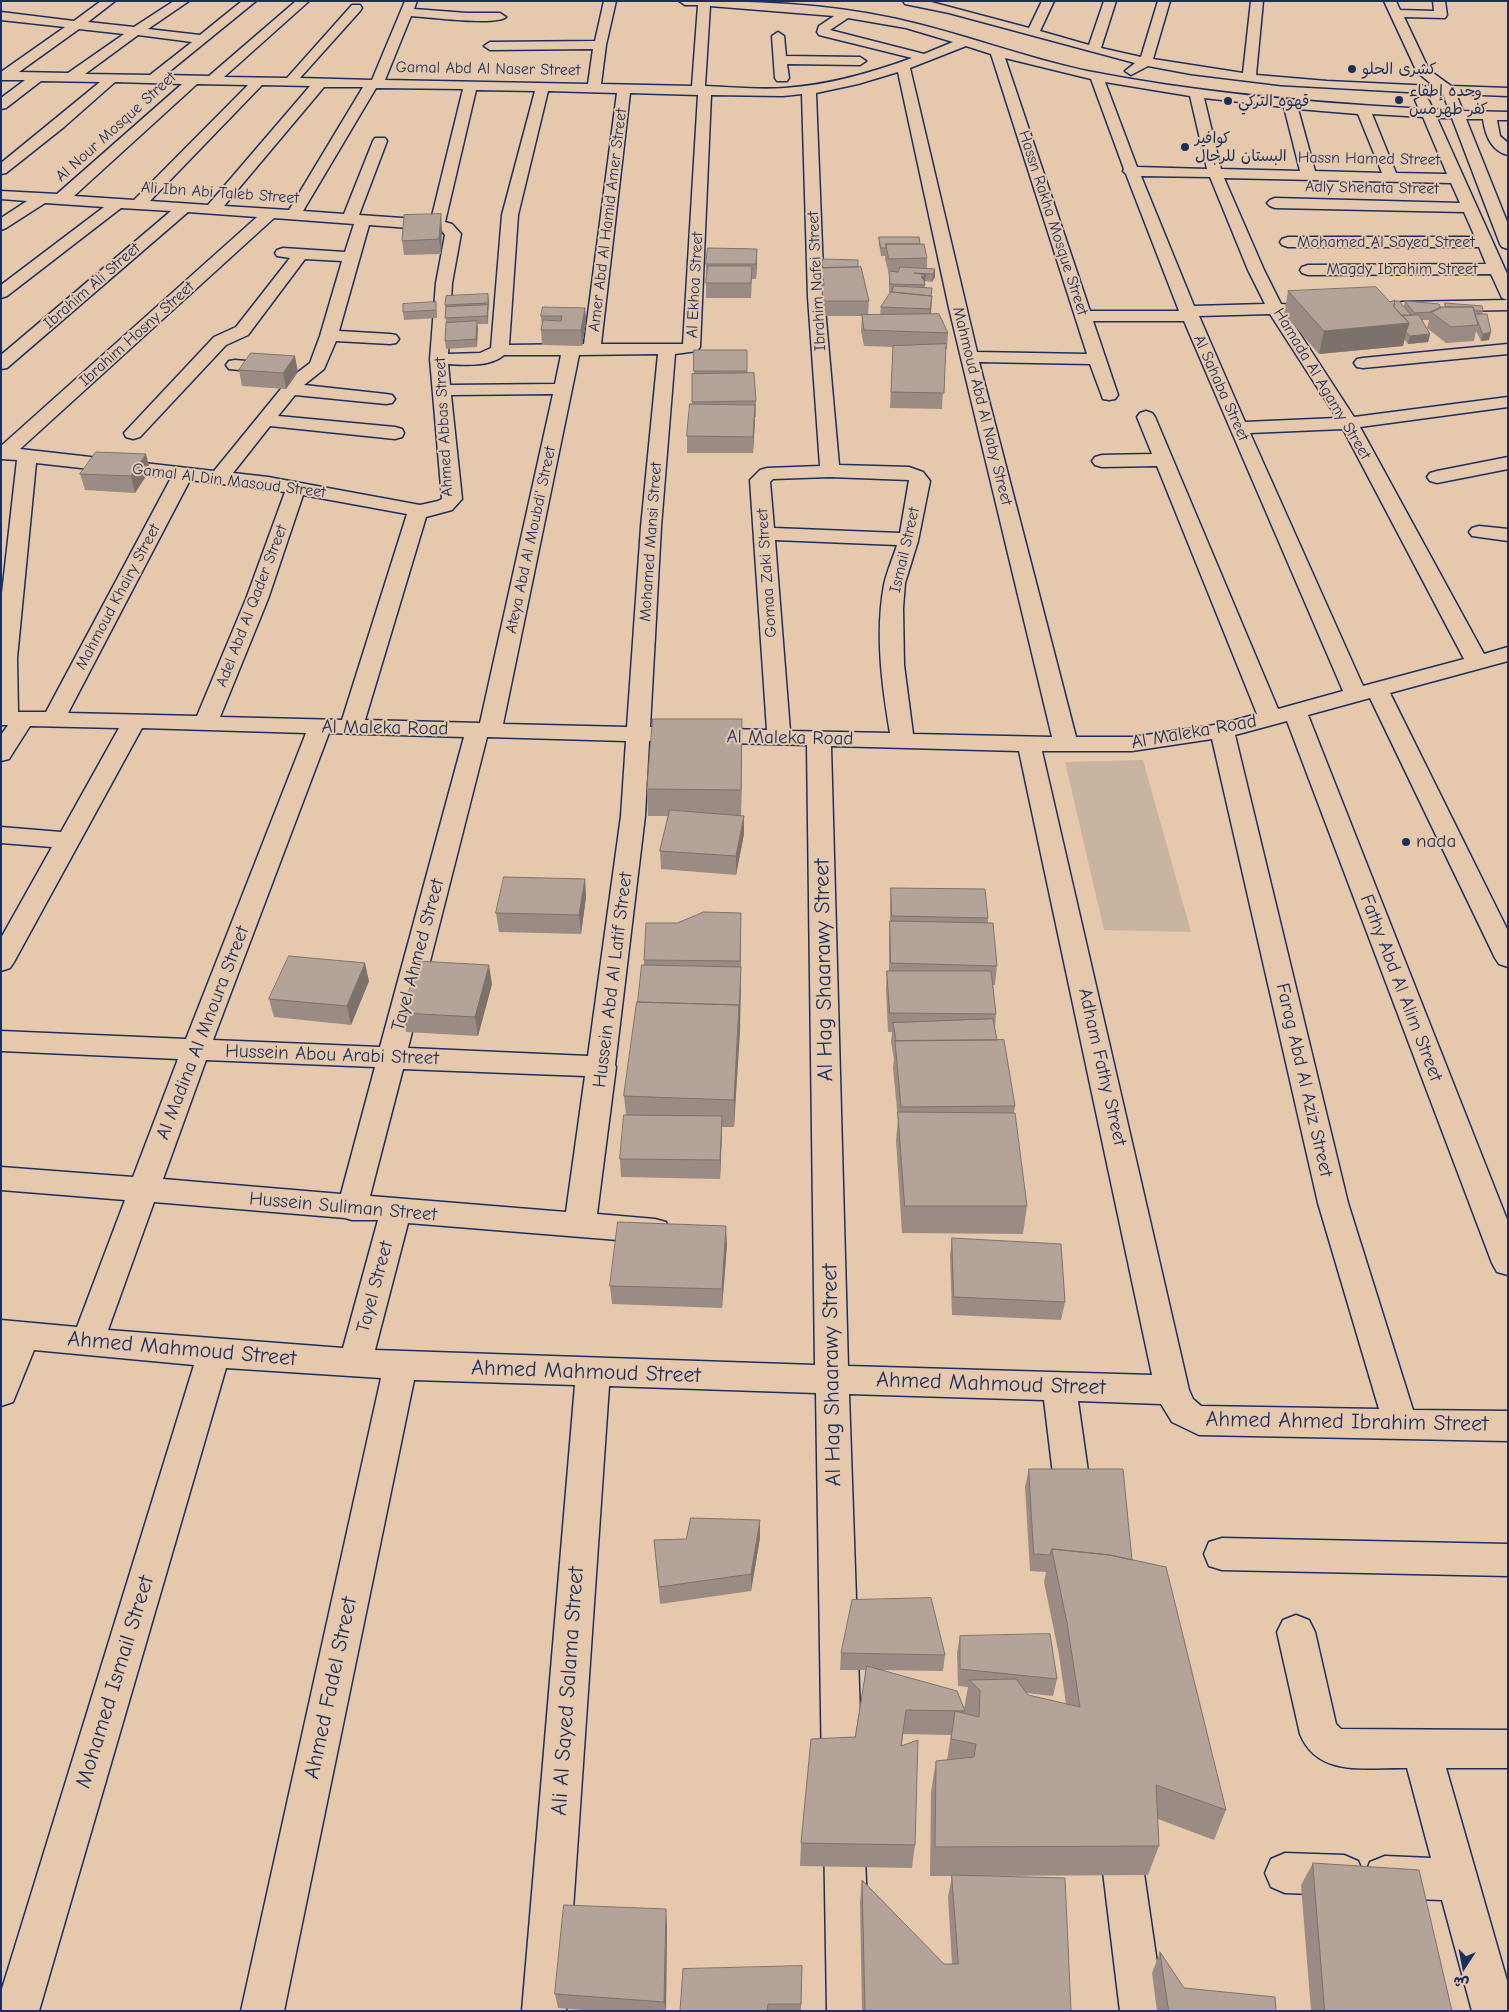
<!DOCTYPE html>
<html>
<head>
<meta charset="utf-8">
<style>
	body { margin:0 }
	#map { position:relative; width:1509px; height:2012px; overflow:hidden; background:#e6c9ad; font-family:"Comic Neue","Playpen Sans Arabic",sans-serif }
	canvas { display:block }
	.frame { position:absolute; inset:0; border:2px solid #1b2f5e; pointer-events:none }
	.north { position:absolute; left:1439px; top:1942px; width:50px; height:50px; -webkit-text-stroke:4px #e6c9ad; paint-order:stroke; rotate:191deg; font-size:14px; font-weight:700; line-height:20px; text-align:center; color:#1b2f5e }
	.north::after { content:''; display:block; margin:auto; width:18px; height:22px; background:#1b2f5e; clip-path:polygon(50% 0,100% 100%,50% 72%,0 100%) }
</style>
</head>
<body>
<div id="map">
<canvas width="1509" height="2012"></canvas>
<div class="frame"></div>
<div class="north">ش</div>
</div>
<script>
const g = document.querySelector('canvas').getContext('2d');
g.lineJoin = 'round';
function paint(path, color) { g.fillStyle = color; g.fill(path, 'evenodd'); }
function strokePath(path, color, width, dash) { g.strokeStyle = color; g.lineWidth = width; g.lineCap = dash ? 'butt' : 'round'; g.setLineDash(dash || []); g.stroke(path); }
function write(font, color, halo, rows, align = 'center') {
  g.font = font + ' "Comic Neue","Playpen Sans Arabic",sans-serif'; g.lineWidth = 4; g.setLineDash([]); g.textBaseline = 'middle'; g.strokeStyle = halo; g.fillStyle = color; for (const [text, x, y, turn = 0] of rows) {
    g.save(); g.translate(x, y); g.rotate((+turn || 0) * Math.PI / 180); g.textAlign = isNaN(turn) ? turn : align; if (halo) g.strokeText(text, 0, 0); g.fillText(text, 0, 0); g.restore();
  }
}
paint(new Path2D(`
	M1143,760L1191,932L1104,930L1065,762Z`), '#c9b3a1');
const minor = new Path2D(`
	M101,1H115L88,22L134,27L174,1H189L148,29L200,35L242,1H256L165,75L209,76L296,1H309L224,77L287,78L352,5H360L362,8L360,11L300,78L372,80L405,1H417L414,9L467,13H500L506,17C498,26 427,17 411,16L385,80L588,84L593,49L490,50L484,46L490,42L595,41L604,1H616L606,45L601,84L692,86L698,5H685L679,1C752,1 826,3 897,19C961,33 1022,57 1087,71C1193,92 1301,102 1409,108L1419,109L1415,100L1422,96L1427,97L1433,109L1449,110L1443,94L1281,85L1191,74L1148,66L1131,75L1125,71L1135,63L949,13L905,4L903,1L931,2L1029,28L1042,1H1054L1040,31L1089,45L1104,1H1116L1101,48L1141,57L1158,1H1170L1153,59L1243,73L1251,1H1263L1256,75L1327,81L1434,86L1417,72L1384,1H1396L1400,10L1434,11L1433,1H1445L1447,15L1445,18L1404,17L1429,70L1451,86L1508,88V96L1456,94L1463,111L1508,112V120H1497L1500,136L1508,143V155C1491,151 1485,134 1483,119H1466L1508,224V249L1502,247L1500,244L1452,118H1437L1508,276V300L1502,298L1491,274L1308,275L1302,273L1300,270L1302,267L1308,265L1486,264L1479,247H1288L1282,245L1280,242L1282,239L1288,237H1475L1464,212L1275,208L1270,206L1267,203L1270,200L1275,198L1460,203L1451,183L1224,178L1264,270L1281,304L1297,305L1299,309L1297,313L1287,314L1354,417L1508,397V407L1360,427L1484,654L1508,647V661L1390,693L1508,931V967L1499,964L1495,958L1370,698L1308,715L1508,1222V1275L1497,1272L1492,1263L1287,721L1235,735L1348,1203L1413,1410L1508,1411V1441L1199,1435L1172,1422L1161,1404L1078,1401L1093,1507L1087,1518L1075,1523L1063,1518L1057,1507L1044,1400L849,1394L862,1774L856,1788L842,1794L828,1788L822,1774L816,1393L609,1386L566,2011H522L575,1385L414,1380L284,2011H241L381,1378L226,1368L39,2011H1V1992L194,1365L34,1350L13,1402L1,1406V1320L77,1327L125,1200L1,1190V1167L133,1177L178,1059L1,1051V1031L186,1039L306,733L142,728L14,962L10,968L1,971V938L52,847L1,843V827L61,832L119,728L30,726L9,759L1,761V735L8,725H1V602L17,460L1,459V446L257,217L188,212L7,368L1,369V355L171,211L121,208L7,296L1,298V285L104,207L45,203L6,228L1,230V218L27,201L1,199V191L57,194L182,84L115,82L64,127L6,173L1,174V163L100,82L41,81L6,108L1,109V98L25,80H1V72L65,27L1,20V12L74,21ZM710,6L834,16L819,26L817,32L819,35L912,58C871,73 829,85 785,88C759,90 731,87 705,86ZM848,18L906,28L953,42L924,54L830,30ZM79,29L124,34L68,73L19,72ZM138,35L192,42L150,75L85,74ZM966,46L991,54L1087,354L977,352L910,68ZM1005,58L1091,79L1124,169L1123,171L1126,174L1179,311H1090ZM898,72L949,308L1052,737L913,734L904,665L903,608L905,583L918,541L930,481L923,472L909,467L839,465L824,297L816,93L858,84ZM1105,82L1190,96L1207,169L1137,167ZM197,84L248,85L134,200L74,196ZM262,85L310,86L208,205L150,201ZM324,87H363L289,210L224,206ZM376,88L463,89L431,220L359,215L387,141L385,138H375L373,141L344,214L303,211ZM476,90L535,91L502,215L491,348L480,353L448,354L452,283L461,234L452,224L445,222ZM548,91L617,93L584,344L509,345L518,215ZM630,93L698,95L683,344H601ZM802,94L808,297L820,466L767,468L760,470L750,480L767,730L650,727L661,527L675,354L697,351L700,347L711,95L783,96ZM1204,98L1284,107L1300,171L1221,169ZM1298,109L1358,114L1382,173L1315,171ZM1372,114L1423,117L1447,174L1396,173ZM1141,176L1210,177L1248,270L1265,304L1194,306ZM274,218L354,224L345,252L283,248L277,250L275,253L277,256L290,258L236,327L214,337L124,433L126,437L133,439L140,437L226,345L248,335L305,259L342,261L320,336L310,363L289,379L214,471L20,449ZM369,225L437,230L442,231L445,235L436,283L430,359L442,499L438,501L420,505L268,477L233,473L270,426L395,439L402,437L404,433L402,429L395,427L278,416L295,395L386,404L392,403L395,399L392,395L386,394L304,385L324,369L336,341L390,344L396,343L399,339L396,335L390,334L339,331ZM1270,314L1337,418L1245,422L1199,316ZM1093,321H1184L1343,691L1278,709L1155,417L1152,413L1146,411L1140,413L1137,417L1152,454L1102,455L1095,457L1092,461L1095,465L1102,467L1157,466L1257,714L1221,724L1132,737H1076L979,362L1090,364L1103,399L1109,400L1115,399L1118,395ZM658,354L641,527L627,727L503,724L579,355ZM504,355H561L555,384L450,385L448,364C466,365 490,367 504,355ZM553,394L480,723L365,720L426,517L452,510L462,499L451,395ZM1343,429L1464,659L1363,686L1250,433ZM36,463L171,478L46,712H18L17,658ZM830,477L909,480L900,533L774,528L770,482L773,479ZM190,480L285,492L246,599L197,716L68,713ZM303,495L407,514L342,720L220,717L268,599ZM775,540L897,545C893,558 887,571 884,585C875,633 882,686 890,733L790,731ZM329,733L464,737L380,1047L213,1040ZM487,737L626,741L621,816L588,1056L408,1048ZM1212,739L1318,1203L1379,1409L1201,1406L1193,1399L1189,1390L1042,751H1132ZM649,741L807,745L815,1365L375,1350L408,1223L655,1243L666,1240L670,1231L666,1222L655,1219L597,1214L616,1067L615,1065L645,816ZM831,746L1019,751L1152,1375L848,1366ZM206,1060L375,1067L341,1194L163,1179ZM403,1069L585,1076L566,1212L370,1196ZM154,1202L345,1218L352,1220H378L343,1348L108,1330Z
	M778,32L784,36L786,56L860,57L866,61L860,65L787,64L789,78L787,81H777L775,78L772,36Z
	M1508,300V310L1402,312L1396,311L1394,307L1396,303L1402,302Z
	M1508,344V354L1363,368L1357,367L1354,363L1357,359L1363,358Z
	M235,360L280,364L286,365L289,369L286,373L280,374L229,369L226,365L229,361Z
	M1508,457V469L1437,483L1430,481L1427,477L1430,473L1437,471Z
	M1479,526L1508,529V541L1472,536L1469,532L1472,528Z
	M1222,1538L1508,1544V1576L1222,1570L1209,1566L1204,1554L1209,1542Z
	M1296,1615L1309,1620L1315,1632L1336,1724L1341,1729L1508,1730V1768H1446L1508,1984V2011H1472L1442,1900L1385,1898L1370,1892L1364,1877L1370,1862L1385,1856L1431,1858L1407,1768C1366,1767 1318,1778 1300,1734L1277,1632L1283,1620Z
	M844,1810L858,1816L864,1830L871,2011H827L824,1830L830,1816Z
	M1119,1819L1133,1825L1139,1839L1164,2011H1120L1099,1839L1105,1825Z
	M1285,1853L1344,1855L1358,1861L1364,1875L1358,1889L1344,1895L1285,1893L1271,1887L1265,1873L1271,1859Z`);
strokePath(minor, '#1b2f5e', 3);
paint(minor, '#e6c9ad');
paint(new Path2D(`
	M442,228L441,254L404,255L402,241Z
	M879,237L920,244L927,258V269H935V277L932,282L925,281V287L931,296H932L931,314L948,333L947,349H945L942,409L890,408L893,347L864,346L861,331L862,316H823L821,283L822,268L858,267L869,301L868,315H880L881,307L891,292H889V274L885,259V256H881L879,244Z
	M757,249V264L756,279H752L751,298H706V264Z
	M1288,291L1389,301H1395L1404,306L1405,301L1441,308L1444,307L1445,303L1483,311L1482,314L1489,340L1481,341L1476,331L1474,341L1446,343L1427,328L1429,320H1422L1430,334L1428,342L1408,344L1404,339L1403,346L1319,354L1284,314Z
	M489,302L488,324H477V347L446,349L445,341L446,323L445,305Z
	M585,308L586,323L582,346L542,345L541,330L542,326L541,316Z
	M437,310V318L404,320L403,312Z
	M694,350L747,371L756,401V417H755L753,453H687V436L692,404V374H694Z
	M239,370L298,372L286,389L242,386Z
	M150,470L135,493L85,490L80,474Z
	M742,745L741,816H744V834L736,875L661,869L660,851L668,816H648L647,789Z
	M585,879L586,897L581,934L499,932L496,913Z
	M891,888L988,918V923L997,966L995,985H993L996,1014L995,1028L997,1040L1015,1106L1014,1113L1027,1206L1023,1234L902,1233L896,1140L898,1120L893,1068L894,1059L891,1042L892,1032H888L886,989L887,971H889V939L890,921V906Z
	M741,913V985L734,1127H722L720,1179L621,1177L620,1159L626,1115L624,1096L644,965V960Z
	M369,981L351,1025L274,1017L269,999Z
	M492,984L478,1036L406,1032L403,1013Z
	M952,1238L1065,1302L1061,1320L952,1315L950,1256Z
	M727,1244L722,1308L612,1304L610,1286Z
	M1029,1469L1132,1560L1226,1810L1214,1840L1158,1819L1159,1846L1148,1875L986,1876L1071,2011H862L860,1902L862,1880L944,1964H952L948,1897L952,1876H930L931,1792L936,1761L947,1760L951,1735L903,1734L902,1746L915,1845L912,1868L800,1866L801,1843L855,1737L866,1670H840L841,1653L945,1655L943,1671L881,1670L964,1709L968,1687L958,1686L957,1653L960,1636L1057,1679L1053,1696L1026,1693L1028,1695L1066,1704L1059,1655L1044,1582L1046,1572L1030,1571L1025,1487Z
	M760,1538L751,1591L660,1604L654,1540Z
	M1313,1863L1452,2011H1311L1301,1885Z
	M667,1924L666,2011H594L558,2008L555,1994Z
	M1160,1952L1184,1988L1276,2011H1157L1152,1973Z
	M802,1966L801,2011H680Z`), '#9a8c84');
paint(new Path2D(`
	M441,214L442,228L441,254L439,239Z
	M757,249V264L756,279V264Z
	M935,269V277L932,282L933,274Z
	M926,275L925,283L921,285V277Z
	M488,294L489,302V311L488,303Z
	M932,296L931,311L929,325L930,309Z
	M488,305V324L487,316Z
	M585,308L586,323L582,346L581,330Z
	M477,321L478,329L477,347L476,339Z
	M1409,323L1403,346L1319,354L1324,331Z
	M1491,332L1489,340L1481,341L1483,334Z
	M1430,334L1428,342L1408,344L1410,336Z
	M295,356L298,372L286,389L283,373Z
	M755,405V421L753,453V437Z
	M146,454L150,470L135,493L131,476Z
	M742,719V745L741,816V790Z
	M744,816V834L736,875V856Z
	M585,879L586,897L581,934L579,915Z
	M365,963L369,981L351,1025L347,1006Z
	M489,965L492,984L478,1036L475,1017Z
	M741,967V985L740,1032L734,1127V1100Z
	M722,1116V1135L720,1179V1160Z
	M726,1226L727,1244L722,1308V1289Z
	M760,1520V1538L751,1591V1574Z
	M666,1909L667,1924L666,2011L664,2002Z`), '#7d726b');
const building = new Path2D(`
	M441,214L439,239L402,241L404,215Z
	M879,237H919L920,244H886V248H881Z
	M886,244H924L927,258L889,259Z
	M708,248L757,249L756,264H706Z
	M823,259L858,260V267L823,268Z
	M708,266H752L751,283H706Z
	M861,267L869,301H823L822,285H824L822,268Z
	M900,267L935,269L933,274L914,273L926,275L921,277L924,280L925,285L890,284L889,271L898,272Z
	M894,286L932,288L931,296L892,292Z
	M1376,287L1390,302L1395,300L1394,307L1409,323L1324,331L1288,291Z
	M891,292L932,296L930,309L881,307Z
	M488,294V303L445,305L446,296Z
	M1395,301H1399L1411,315H1401L1394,307Z
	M1405,301L1439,304L1441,308L1432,312L1415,313Z
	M436,302V310L403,312V304Z
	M1445,303L1482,306L1483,311H1474L1473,307H1446Z
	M488,305L487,316L445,318L446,307Z
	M543,307L585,308L581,330H541L543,320L561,321L562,316H541Z
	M1441,307H1473L1478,325L1451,327L1431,312Z
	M939,314L948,333L864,330L862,315Z
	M1475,314H1487L1491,332L1483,334Z
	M1419,315L1430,334L1410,336L1406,332L1409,323L1403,316Z
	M477,321L476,339L445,341L446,323Z
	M946,344L944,393L891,392L893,346Z
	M694,350H747V371H694Z
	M251,353L295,356L283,373L239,370Z
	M754,373L756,401L692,402V374Z
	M690,404L755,405L753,437L687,436Z
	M96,452L146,454L131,476L80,474Z
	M653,719H742L741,790L647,789Z
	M670,810L744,816L736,856L660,851Z
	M504,877L585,879L579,915L496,913Z
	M891,888L985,889L988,918L892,916Z
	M704,912L741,913L740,961L644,960L646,923H677Z
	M890,921L993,923L997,966L891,963Z
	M289,956L365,963L347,1006L269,999Z
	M418,961L489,965L475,1017L403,1013Z
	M642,965L741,967L739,1013V1005L638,1002Z
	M887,971H991L996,1014L890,1013Z
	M637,1002L739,1005L734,1100L624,1096Z
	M993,1019L997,1040L896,1041L893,1023Z
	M1004,1040L1015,1106L901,1107L895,1041Z
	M898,1112L1015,1113L1027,1206H905Z
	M624,1115L722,1116L720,1160L620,1159Z
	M618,1222L726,1226L722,1289L610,1286Z
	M952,1238L1061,1244L1065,1302L954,1297Z
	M1029,1469H1123L1132,1560L1110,1555L1052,1549L1050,1555L1034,1554Z
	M691,1518L760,1520L751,1574L659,1587L654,1540L686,1539Z
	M1052,1549L1110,1555L1166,1567L1226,1810L1156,1785L1159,1846L935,1847L936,1761L974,1757L976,1744L951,1739L955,1711L979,1717L980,1690L969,1680L1016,1679L1028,1695L1080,1707L1067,1623Z
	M931,1598L945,1655L841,1653L852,1600Z
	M1050,1634L1057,1679L960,1669V1636Z
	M867,1666L957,1691L965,1711L906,1710L901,1746L918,1740L915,1845L801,1843L811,1739L855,1737Z
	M1313,1863L1419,1870L1452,2011H1325Z
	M952,1875L1065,1878L1071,2011H865L862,1880L944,1964H958Z
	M564,1905L666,1909L664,2002L555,1994Z
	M1160,1952L1184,1988L1275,1997L1276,2011H1169Z
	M802,1966L801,2004H768L767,2011H680L683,1969Z`);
paint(building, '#b3a399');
strokePath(building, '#7d726b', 1);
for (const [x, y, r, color] of [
	[1352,69,5,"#1b2f5e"],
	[1399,100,5,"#1b2f5e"],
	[1228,101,5,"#1b2f5e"],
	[1185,147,5,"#1b2f5e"],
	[1406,842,5,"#1b2f5e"]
]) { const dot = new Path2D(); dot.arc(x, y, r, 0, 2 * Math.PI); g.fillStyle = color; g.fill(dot); strokePath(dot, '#e6c9ad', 2); }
write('16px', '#1b2f5e', '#e6c9ad', [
	["Gamal Abd Al Naser Street",488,69,1],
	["Al Nour Mosque Street",116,127,-42],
	["Hassn Hamed Street",1369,159,1],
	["Adly Shehata Street",1372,188,1],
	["Ali Ibn Abi Taleb Street",220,193,4],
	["Amer Abd Al Hamid Amer Street",608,220,-83],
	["Hassn Rakha Mosque Street",1053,223,72],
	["Mohamed Al Sayed Street",1386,242],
	["Magdy Ibrahim Street",1402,269],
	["Ibrahim Nafei Street",817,281,-93],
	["Al Ekhoa Street",695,285,-87],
	["Ibrahim Ali Street",92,286,-41],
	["Ibrahim Hosny Street",137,334,-42],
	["Hamada Al Agamy Street",1322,384,59],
	["Al Sahaba Street",1221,388,66],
	["Mahmoud Abd Al Naby Street",982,406,76],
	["Ahmed Abbas Street",444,427,-93],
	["Gamal Al Din Masoud Street",229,481,7],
	["Ateya Abd Al Moubdi' Street",531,540,-78],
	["Mohamed Mansi Street",651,542,-86],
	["Ismail Street",905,550,-77],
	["Gomaa Zaki Street",767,573,-94],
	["Mahmoud Khairy Street",118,597,-62],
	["Adel Abd Al Qader Street",252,606,-69]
]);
write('16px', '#1b2f5e', '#e6c9ad', [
	["كشرى الحلو",1362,69],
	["وحده إطفاء",1409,91],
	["كفر طهرمس",1409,109],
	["قهوه التركي",1238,101],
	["كوافير",1195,138],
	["البستان للرجال",1195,156]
], 'left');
write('19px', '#1b2f5e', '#e6c9ad', [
	["Al Maleka Road",385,728,1],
	["Al Maleka Road",1194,732,-10],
	["Al Maleka Road",790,738,1],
	["Tayel Ahmed Street",418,955,-75],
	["Hussein Abd Al Latif Street",613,980,-83],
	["Fathy Abd Al Alim Street",1401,988,69],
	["Al Madina Al Mnoura Street",203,1033,-69],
	["Hussein Abou Arabi Street",332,1055,2],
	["Adham Fathy Street",1102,1067,77],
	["Farag Abd Al Aziz Street",1304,1080,77],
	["Hussein Suliman Street",343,1207,5],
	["Tayel Street",375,1287,-75]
]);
write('19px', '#1b2f5e', '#e6c9ad', [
	["nada",1416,842]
], 'left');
write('22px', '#1b2f5e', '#e6c9ad', [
	["Al Hag Shaarawy Street",824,970,-91],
	["Ahmed Mahmoud Street",182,1349,5],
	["Ahmed Mahmoud Street",586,1372,2],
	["Al Hag Shaarawy Street",832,1375,-91],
	["Ahmed Mahmoud Street",991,1384,2],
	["Ahmed Ahmed Ibrahim Street",1347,1422,1],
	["Mohamed Ismail Street",115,1682,-73],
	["Ahmed Fadel Street",331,1688,-78],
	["Ali Al Sayed Salama Street",568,1691,-86]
]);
</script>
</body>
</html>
